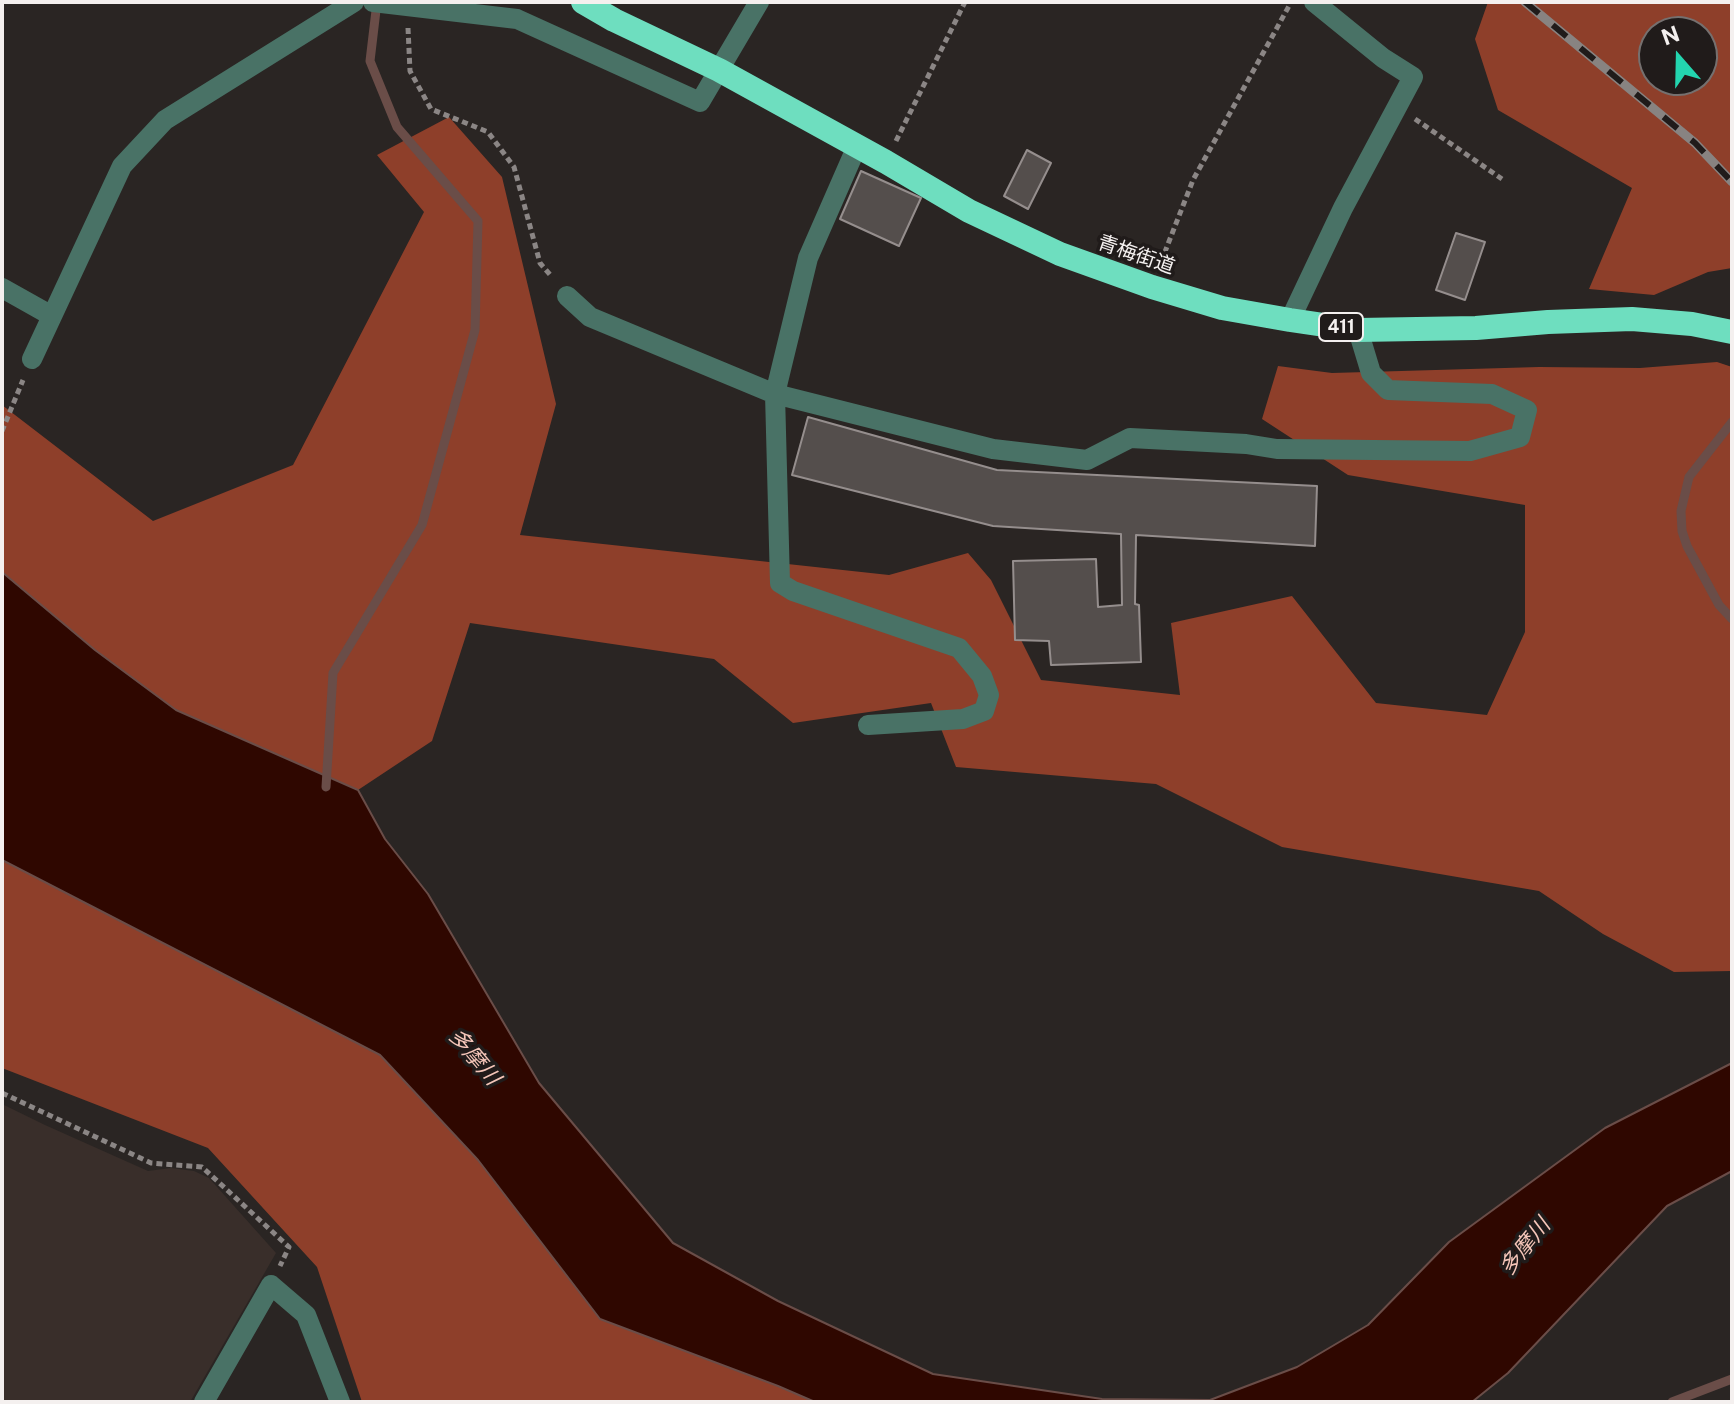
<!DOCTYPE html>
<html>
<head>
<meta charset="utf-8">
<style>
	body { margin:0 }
	#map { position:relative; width:1734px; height:1404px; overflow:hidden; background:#2a2523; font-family:"Public Sans",sans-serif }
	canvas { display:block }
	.frame { position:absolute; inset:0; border:4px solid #f4f0ef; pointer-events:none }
	.north { position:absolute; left:1638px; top:16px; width:80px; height:80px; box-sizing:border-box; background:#201b1a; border:2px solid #75706f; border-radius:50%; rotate:340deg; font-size:22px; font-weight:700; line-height:32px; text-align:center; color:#f4f0ef }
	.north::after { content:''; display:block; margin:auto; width:28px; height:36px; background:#23d5af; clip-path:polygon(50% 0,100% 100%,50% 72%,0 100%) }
</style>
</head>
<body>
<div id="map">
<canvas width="1734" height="1404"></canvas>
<div class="frame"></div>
<div class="north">N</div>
</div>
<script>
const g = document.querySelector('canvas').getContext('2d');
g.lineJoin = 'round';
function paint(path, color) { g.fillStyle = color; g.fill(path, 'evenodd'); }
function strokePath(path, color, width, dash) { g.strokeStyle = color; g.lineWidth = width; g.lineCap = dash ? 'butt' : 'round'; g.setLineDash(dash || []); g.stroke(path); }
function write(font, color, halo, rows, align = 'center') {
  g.font = font + ' "Public Sans","Noto Sans JP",sans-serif'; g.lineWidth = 7; g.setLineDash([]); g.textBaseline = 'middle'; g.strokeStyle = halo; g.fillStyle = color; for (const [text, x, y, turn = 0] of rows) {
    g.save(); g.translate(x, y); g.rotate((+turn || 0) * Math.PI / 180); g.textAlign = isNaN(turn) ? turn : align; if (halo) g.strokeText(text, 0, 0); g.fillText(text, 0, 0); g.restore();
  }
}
paint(new Path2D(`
	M2,1104L45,1125L148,1171L171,1168L194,1171L209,1178L276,1253L190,1402H2Z`), '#392e2a');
paint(new Path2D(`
	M1488,2H1732V268L1708,272L1654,295L1589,289L1632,188L1498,110L1475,39ZM1654,32H1702V80H1654Z
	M449,117L502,177L556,404L520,535L889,575L968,553L991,580L1041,680L1180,695L1171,623L1292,596L1376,703L1487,715L1525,632V505L1348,475L1262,419L1278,366L1332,373L1539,367L1640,368L1717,362L1732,367V971L1674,972L1603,934L1539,891L1282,847L1156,784L956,767L931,703L793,723L714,659L470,623L432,741L358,790L176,710L95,650L2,572V405L153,521L293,465L424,212L377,155Z
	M2,860L380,1055L478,1160L778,1386L815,1402H362L317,1267L208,1148L2,1068Z`), '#8e3f2a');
const water = new Path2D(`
	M2,572L95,650L176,710L358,790L385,839L428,894L539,1083L673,1243L778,1301L933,1374L1102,1399L1210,1400L1297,1367L1368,1325L1449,1242L1605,1128L1732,1063V1171L1667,1206L1508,1373L1472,1402H815L778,1386L600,1319L478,1160L380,1055L2,860Z`);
paint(water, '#2f0700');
strokePath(water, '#6a4d48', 2);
strokePath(new Path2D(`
	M1732,422L1689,477L1681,511L1682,531L1687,546L1719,605L1732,619
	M326,787L333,673L422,525L475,330L478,221L397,127L370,61L377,2
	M1672,1402L1732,1379`), '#6a4d48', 9);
const building = new Path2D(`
	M1027,150L1051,163L1028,209L1004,196Z
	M861,171L921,198L899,246L840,219Z
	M1456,233L1485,242L1465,300L1436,290Z
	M808,417L997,470L1317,486L1315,546L1136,535L1135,604L1139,605L1141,662L1051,665L1049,641L1015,640L1013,561L1096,559L1098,607L1122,605L1121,534L993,526L792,475Z`);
paint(building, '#544e4c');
strokePath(building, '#958e8d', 2);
strokePath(new Path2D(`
	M408,28L410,71L431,109L488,132L514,167L540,263L552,277
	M1415,119L1502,179
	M896,141L965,2
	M1161,262L1193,180L1289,6
	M2,431L23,380
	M2,1093L151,1163L202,1167L289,1247L280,1266`), '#8b8685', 5, [6, 4]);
strokePath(new Path2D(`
	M373,2L517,19L700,102L759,2
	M857,146L808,258L775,394L780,583L793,591L959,648L982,676L989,695L984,711L963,719L868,725
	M2,288L52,316
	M567,296L590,317L775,394L993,449L1087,460L1130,438L1246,444L1277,449L1470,451L1520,437L1527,410L1492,394L1388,390L1371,373L1358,330
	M1290,320L1343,208L1413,77L1383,58L1314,2
	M32,359L122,166L165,120L354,2
	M204,1402L271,1285L306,1315L340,1402`), '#497266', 20);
strokePath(new Path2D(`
	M583,2L614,20L719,70L886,162L969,211L1060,254L1152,287L1222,308L1290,320L1358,330L1476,328L1548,322L1632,319L1692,324L1732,332`), '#6edebf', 24);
const rail = new Path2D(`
	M1525,2L1695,143L1732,182`);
strokePath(rail, '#888381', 9);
strokePath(rail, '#201b1a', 6, [18]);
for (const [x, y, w] of [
	[1341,327,44]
]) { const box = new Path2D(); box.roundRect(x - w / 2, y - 14, w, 28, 6); g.fillStyle = '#201b1a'; g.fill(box); strokePath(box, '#f4f0ef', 2); }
write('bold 18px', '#f4f0ef', null, [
	["411",1341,327]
]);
write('20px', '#f4f0ef', '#201b1a', [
	["青梅街道",1136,255,19]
]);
write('italic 22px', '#f5c6b9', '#201b1a', [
	["多摩川",474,1057,50],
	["多摩川",1525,1247,-51]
]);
</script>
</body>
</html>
